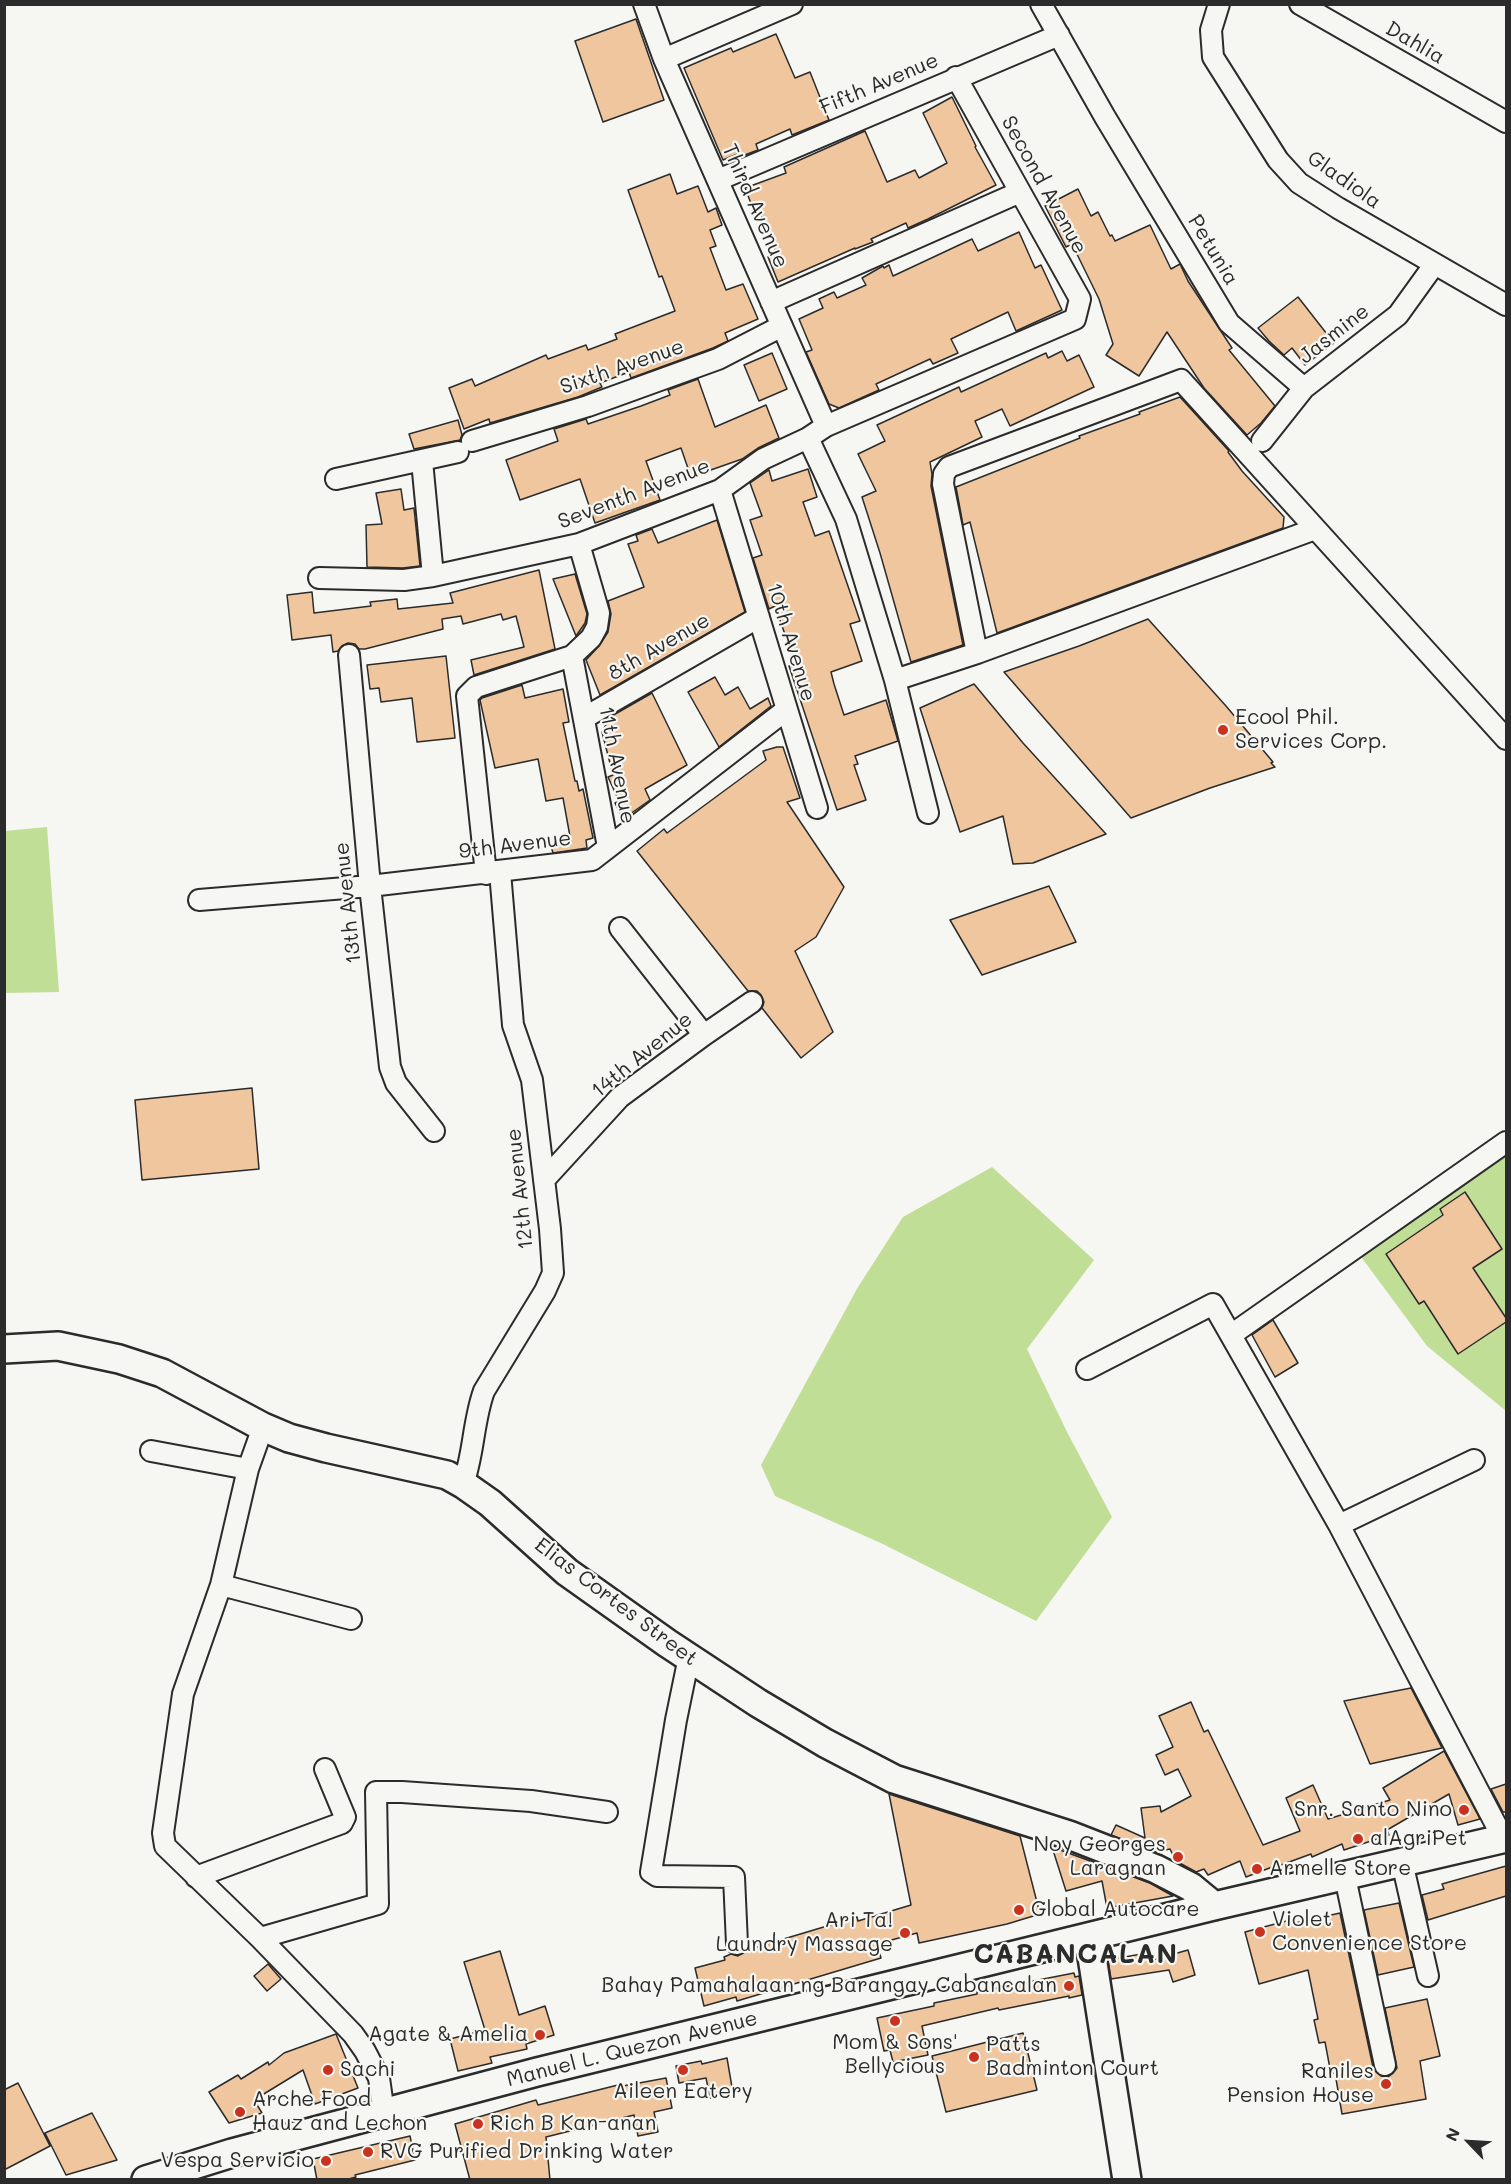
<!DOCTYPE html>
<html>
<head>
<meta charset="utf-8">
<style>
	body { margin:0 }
	#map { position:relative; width:1511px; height:2184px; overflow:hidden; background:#f6f6f2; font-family:Mali,sans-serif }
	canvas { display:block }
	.frame { position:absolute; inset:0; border:6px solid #2b2b2b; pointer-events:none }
	.north { position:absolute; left:1439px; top:2112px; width:60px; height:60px; -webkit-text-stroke:4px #f6f6f2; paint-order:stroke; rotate:295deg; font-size:16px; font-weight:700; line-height:24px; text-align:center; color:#2b2b2b }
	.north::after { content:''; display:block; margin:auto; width:21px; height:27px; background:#2b2b2b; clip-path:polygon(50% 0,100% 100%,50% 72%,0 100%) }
</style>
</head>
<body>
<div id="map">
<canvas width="1511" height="2184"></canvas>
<div class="frame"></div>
<div class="north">N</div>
</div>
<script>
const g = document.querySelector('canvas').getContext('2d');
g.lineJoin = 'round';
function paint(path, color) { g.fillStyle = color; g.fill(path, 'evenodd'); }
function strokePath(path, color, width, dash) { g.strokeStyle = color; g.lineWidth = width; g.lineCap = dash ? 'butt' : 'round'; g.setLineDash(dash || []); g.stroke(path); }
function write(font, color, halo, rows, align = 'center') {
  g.font = font + ' Mali,sans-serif'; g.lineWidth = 4.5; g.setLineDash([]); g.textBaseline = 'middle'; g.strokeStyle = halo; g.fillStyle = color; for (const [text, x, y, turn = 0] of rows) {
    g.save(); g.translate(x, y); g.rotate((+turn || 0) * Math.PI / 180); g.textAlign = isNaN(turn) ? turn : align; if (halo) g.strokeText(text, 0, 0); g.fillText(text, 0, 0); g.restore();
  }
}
paint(new Path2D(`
	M47,827L59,992L5,993V831Z
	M1506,1153V1411L1427,1346L1359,1254Z
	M992,1167L1094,1260L1027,1349L1067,1432L1112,1517L1036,1621L883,1544L775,1496L761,1465L858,1287L903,1217Z`), '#c0de96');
const building = new Path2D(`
	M636,19L664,100L603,122L575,41Z
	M776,34L795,78L810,72L829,120L792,135L790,129L756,144L758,150L742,156L740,153L723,160L684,68L731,48L733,52Z
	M952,97L976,146L975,147L996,185L928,219L908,228L906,223L871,239L873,242L855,249V248L778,282L768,257L777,254L762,217L757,219L745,188L786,173L784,167L865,131L887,182L915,170L919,178L947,163L923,113Z
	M670,174L677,194L698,186L708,212L716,208L722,225L710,230L716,246L710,248L726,290L743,284L758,319L725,333L728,341L713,348L631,378L629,372L600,383L602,387L578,397L490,423L489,419L464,429L449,388L472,379L475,386L546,355L548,359L586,345L588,350L617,339L615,334L675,311L662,276L659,277L628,190Z
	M1078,189L1091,216L1098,212L1110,236L1112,235L1115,241L1150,225L1171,269L1180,264L1188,281L1232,348L1229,350L1275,406L1261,423L1247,435L1204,388L1167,332L1139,376L1106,355L1113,344L1099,299L1072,244L1066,247L1045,206Z
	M1019,232L1035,268L1041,265L1062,310L1016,331L1008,312L951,339L958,353L933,364L930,359L876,384L879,390L839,408L829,404L806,352L812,350L799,319L823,308L819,299L834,292L837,298L866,285L862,278L883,266L884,268L889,265L893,276L972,239L978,251Z
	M1298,297L1334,343L1305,365L1292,348L1284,355L1269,341L1258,328Z
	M1062,351L1067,361L1079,355L1094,387L1010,426L1002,409L975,421L982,437L930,462L932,474L931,486L963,645L911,662L880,553L862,497L876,491L858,454L885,441L877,425L959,387L961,392L1046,353L1048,358Z
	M772,353L787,389L759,401L744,365Z
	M698,379L715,427L766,405L779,438L758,448L742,459L691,477L681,448L646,461L660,500L595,523L580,479L520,500L506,460L558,441L554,429L586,419L588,424L641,406L670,395L668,390Z
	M1180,397L1229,451L1228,452L1242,471L1284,517L1283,528L997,633L970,522L963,525L956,487L1080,438L1079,436L1140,414L1139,412Z
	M458,420L462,435L460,440L414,449L409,434Z
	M808,469L817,497L803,502L815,536L829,531L860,621L850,624L862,661L831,672L834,684L844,715L886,700L898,741L855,756L858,764L854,765L866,800L837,810L789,666L795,663L775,606L769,609L753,558L762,555L750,520L762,516L750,483L769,470L772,481Z
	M401,489L404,510L414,508L420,566L403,568L367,567L366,525L382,524L376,493Z
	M717,520L745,612L600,695L586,660L599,646L608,632L611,614L608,601L644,587L628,544L638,541L636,535L652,529L658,543Z
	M539,570L555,649L474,675L471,660L524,647L516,616L503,620L501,614L463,624L461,616L442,619L443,629L365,649H359L355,644L348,643L342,646L338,651L333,652L331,635L292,640L287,595L312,592L314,613L371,606L370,602L397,599L398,609L453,603L450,593Z
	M575,574L587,614L585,623L576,636L553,579Z
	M1148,619L1226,706L1273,762L1271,763L1275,767L1210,788L1131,818L1004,672L1079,646Z
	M446,656L455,738L417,742L412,698L381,702L379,688L370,689L367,665Z
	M715,677L725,695L738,687L750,709L768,698L771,706L719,747L688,692Z
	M974,684L1023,743L1106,834L1033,863L1013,864L1003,816L960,832L920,708Z
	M522,685L525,698L563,689L569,722L563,723L575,781H577L579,791L583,789L593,838L586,840L587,848L553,853L551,846L571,842L563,798L546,801L538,759L495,768L480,700L482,698Z
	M652,693L687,765L645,789L650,800L623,819L615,803L619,801L608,777L613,775L602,732L610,717Z
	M777,747H783L800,798L787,802L844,887L816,937L795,951L833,1032L801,1058L762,1008L764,1002L761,995L757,991H748L637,851L664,829L667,833L766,760L763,751Z
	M1049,886L1076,942L982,975L950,920Z
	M252,1088L259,1169L142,1180L135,1100Z
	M1465,1192L1502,1249L1473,1268L1506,1318V1322L1458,1354L1424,1301L1419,1304L1386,1254L1443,1215L1440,1209Z
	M1273,1320L1298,1363L1275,1377L1252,1335Z
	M1411,1688L1442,1748L1370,1764L1344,1701Z
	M1191,1702L1204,1732L1208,1730L1263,1845L1300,1831L1286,1798L1313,1785L1328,1819L1390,1800L1383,1788L1444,1751L1480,1819L1458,1825L1449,1794L1387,1830L1389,1835L1344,1850L1342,1844L1312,1857L1311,1854L1281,1865L1280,1864L1246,1877L1240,1861L1208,1875L1204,1869L1196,1872L1176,1861L1170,1849L1155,1852L1111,1835L1116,1825L1145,1838L1141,1808L1160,1806L1161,1812L1191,1796L1178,1769L1165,1775L1156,1755L1173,1747L1159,1716Z
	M1506,1784V1812H1503L1491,1789Z
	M889,1794L1020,1836L1040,1914L1007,1924L919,1943L917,1933L877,1944L881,1958L737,2001L736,1997L704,2006L695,1968L725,1960L724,1957L731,1954L738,1956L747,1950L857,1917L858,1921L911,1905Z
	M1052,1847L1150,1883L1173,1896L1107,1908L1102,1881L1066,1891Z
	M1506,1866V1896L1428,1920L1422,1895L1444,1889L1442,1884Z
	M1399,1903L1414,1967L1378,1975L1364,1910Z
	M1340,1913L1373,2067L1381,2076L1388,2077L1393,2073L1397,2068L1385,2008L1427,1999L1440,2056L1420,2061L1426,2099L1342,2114L1335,2073L1331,2074L1325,2042L1319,2043L1314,2020L1318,2019L1308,1970L1259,1984L1245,1932L1290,1920L1291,1924Z
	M1188,1950L1195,1975L1173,1982L1169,1970L1111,1979L1108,1960L1147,1953L1149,1961Z
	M500,1951L519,2015L545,2006L554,2035L526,2044L527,2049L490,2057L492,2063L458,2071L450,2039L485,2030L464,1962Z
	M268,1964L281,1979L267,1991L254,1976Z
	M1074,1973L1075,1977L1079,1976L1082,1995L1069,1998V1996L999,2010L998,2008L922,2026L928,2055L893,2062L890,2050L884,2051L877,2018L934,2006V2003L977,1994V1992Z
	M1023,2033L1037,2090L946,2112L932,2056Z
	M336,2034L358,2088L315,2104L303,2070L254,2100L262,2113L229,2123L209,2092L238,2075L241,2079L268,2062L269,2065L284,2053Z
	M727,2058L733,2093L710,2098L706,2078L679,2083L676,2066L701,2061L702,2064Z
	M666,2078L672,2108L654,2112L658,2132L638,2136L634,2115L546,2137L550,2180H470L455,2124L536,2100L538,2105L622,2084L623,2086Z
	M18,2083L50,2146L4,2170V2090Z
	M92,2113L117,2160L66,2175L45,2133Z
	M410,2136L415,2160L355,2175L356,2177L345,2180H317L313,2159Z`);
paint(building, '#f0c69f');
strokePath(building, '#2b2b2b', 1.5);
const street = new Path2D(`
	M644,4L664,59L826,426
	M1041,4L1105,117L1229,323L1304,388
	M1219,4L1211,30L1213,57L1278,160L1299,183L1338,208L1506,305
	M1300,4L1506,122
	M664,59L792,4
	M718,180L1059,35
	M771,302L1020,192
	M808,438L846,519L895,680L928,813
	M472,441L588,406L718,359L782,326
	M1262,441L1304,388L1398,315L1434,265
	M422,461L433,576
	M336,479L458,452
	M720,490L817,808
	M319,578L404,580L433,576L579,544L720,490L763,459L808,438L826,426L1075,319L1080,299L956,77
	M977,653L943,484L944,474L949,467L1181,380L1506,739
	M349,655L370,886L390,1067L396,1083L434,1131
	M572,656L608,847
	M895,680L977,653L1315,529
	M584,718L759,617
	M486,874L467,696L476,687L572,656L591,638L597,627L599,613L579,544
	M199,900L370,886L592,860L786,710
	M620,928L704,1035
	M544,1180L620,1097L704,1035L752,1002
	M1231,1335L1506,1142
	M1087,1369L1213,1304L1339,1525L1503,1838
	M263,1427L248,1469L221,1585L183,1694L163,1833L165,1846L260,1938L353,2034L365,2051L379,2078L384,2114
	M151,1451L248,1469
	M463,1484C474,1454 473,1421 484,1391L545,1291L553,1273L550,1229L532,1080L513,1025L500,872
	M1339,1525L1474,1460
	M221,1585L351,1619
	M689,1657L676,1720L651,1872L657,1876L734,1877L737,1944
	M1402,1862L1428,1976
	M196,1877L342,1823L345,1817L325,1769
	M1345,1877L1385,2065
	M260,1938L378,1904L376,1792H402L531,1801L607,1812`);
const secondary = new Path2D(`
	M4,1349L58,1346L119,1359L162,1373L263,1427L289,1438L326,1448L447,1475L463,1484L490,1503L567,1572L667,1643L758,1703L825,1743L894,1779L1069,1835L1156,1869L1191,1887L1214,1906
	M1089,1938L1127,2180
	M146,2180L232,2153L537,2072L1214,1906L1506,1838`);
strokePath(street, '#2b2b2b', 24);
strokePath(secondary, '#2b2b2b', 32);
strokePath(street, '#f6f6f2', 20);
strokePath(secondary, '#f6f6f2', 27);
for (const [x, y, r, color] of [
	[1223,730,6,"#c8321e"],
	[1464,1810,6,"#c8321e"],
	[1358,1839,6,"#c8321e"],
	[1178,1857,6,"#c8321e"],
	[1257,1869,6,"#c8321e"],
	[1019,1910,6,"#c8321e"],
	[1260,1932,6,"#c8321e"],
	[905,1933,6,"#c8321e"],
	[1069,1986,6,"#c8321e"],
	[895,2021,6,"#c8321e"],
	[540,2035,6,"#c8321e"],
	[974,2057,6,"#c8321e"],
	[328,2070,6,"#c8321e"],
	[683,2070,6,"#c8321e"],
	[1386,2084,6,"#c8321e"],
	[240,2112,6,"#c8321e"],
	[478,2124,6,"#c8321e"],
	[368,2152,6,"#c8321e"],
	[326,2161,6,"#c8321e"]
]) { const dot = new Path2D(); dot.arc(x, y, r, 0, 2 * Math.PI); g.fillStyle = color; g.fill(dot); strokePath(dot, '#f6f6f2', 2); }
write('21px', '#2b2b2b', '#f6f6f2', [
	["Dahlia",1415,43,30],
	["Fifth Avenue",879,84,-23],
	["Gladiola",1344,180,35],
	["Second Avenue",1044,185,61],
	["Third Avenue",755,206,66],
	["Petunia",1213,250,59],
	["Jasmine",1334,334,-38],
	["Sixth Avenue",622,367,-19],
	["Seventh Avenue",634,494,-21],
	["10th Avenue",791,642,73],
	["8th Avenue",659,647,-30],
	["11th Avenue",617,765,79],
	["9th Avenue",515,845,-7],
	["13th Avenue",348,903,-96],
	["14th Avenue",642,1055,-39],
	["12th Avenue",520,1189,-96],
	["Elias Cortes Street",616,1602,37],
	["Manuel L. Quezon Avenue",632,2049,-14]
]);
write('21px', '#2b2b2b', '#f6f6f2', [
	["Ecool Phil.",1235,718],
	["Services Corp.",1235,742],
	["Snr. Santo Nino",1452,1810,"right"],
	["alAgriPet",1370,1839],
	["Noy Georges",1166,1845,"right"],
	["Laragnan",1166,1869,"right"],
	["Armelle Store",1269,1869],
	["Global Autocare",1031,1910],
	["Violet",1272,1920],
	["Convenience Store",1272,1944],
	["Ari Ta!",893,1921,"right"],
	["Laundry Massage",893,1945,"right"],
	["Bahay Pamahalaan ng Barangay Cabancalan",1057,1986,"right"],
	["Agate & Amelia",528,2035,"right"],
	["Mom & Sons'",895,2043,"center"],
	["Bellycious",895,2067,"center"],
	["Patts",986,2045],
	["Badminton Court",986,2069],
	["Sachi",340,2070],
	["Raniles",1374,2072,"right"],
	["Pension House",1374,2096,"right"],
	["Aileen Eatery",683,2092,"center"],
	["Arche Food",252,2100],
	["Hauz and Lechon",252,2124],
	["Rich B Kan-anan",490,2124],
	["RVG Purified Drinking Water",380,2152],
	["Vespa Servicio",314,2161,"right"]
], 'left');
g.letterSpacing = '1.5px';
write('bold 27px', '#2b2b2b', '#f6f6f2', [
	["CABANCALAN",1076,1955]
]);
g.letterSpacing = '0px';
</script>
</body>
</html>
